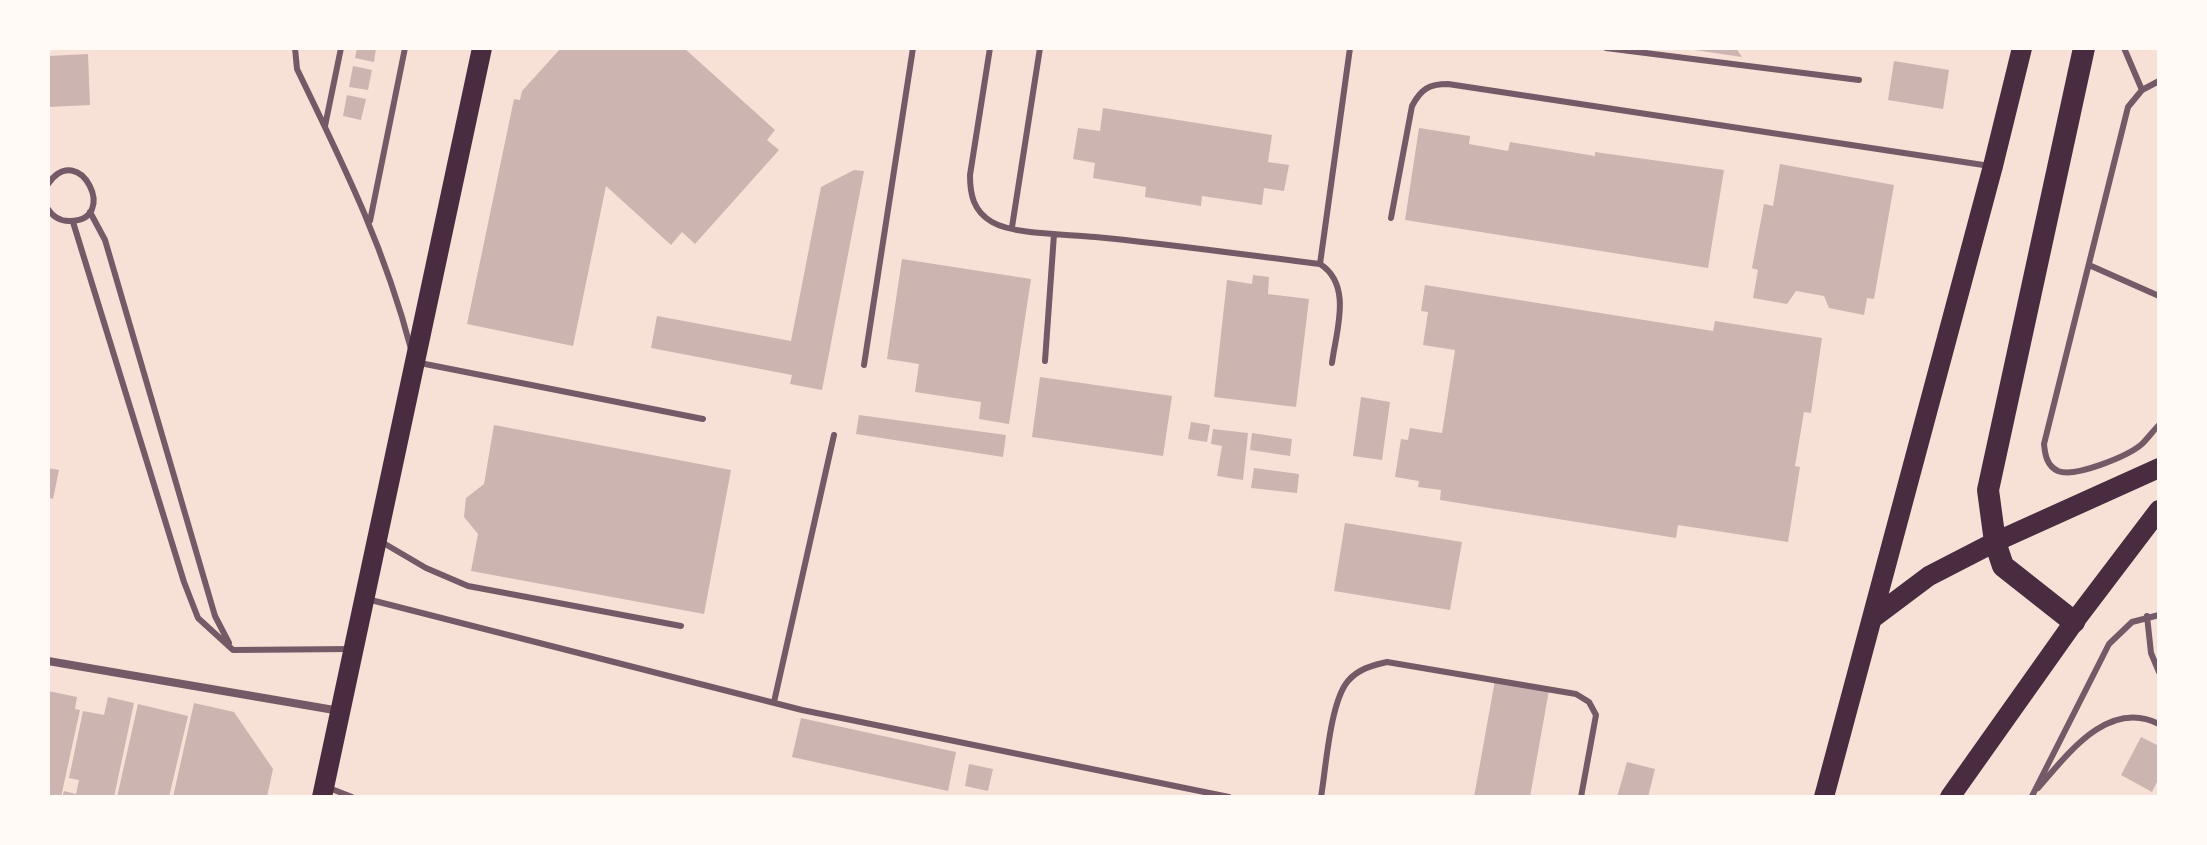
<!DOCTYPE html>
<html>
<head>
<meta charset="utf-8">
<style>
	body { margin:0 }
	#map { position:relative; width:2207px; height:845px; overflow:hidden; background:#f7e1d7; font-family:"DM Sans",sans-serif }
	canvas { display:block }
	.frame { position:absolute; inset:0; border:50px solid #fffaf5; pointer-events:none }
</style>
</head>
<body>
<div id="map">
<canvas width="2207" height="845"></canvas>
<div class="frame"></div>
</div>
<script>
const g = document.querySelector('canvas').getContext('2d');
g.lineJoin = 'round';
function paint(path, color) { g.fillStyle = color; g.fill(path, 'evenodd'); }
function strokePath(path, color, width, dash) { g.strokeStyle = color; g.lineWidth = width; g.lineCap = dash ? 'butt' : 'round'; g.setLineDash(dash || []); g.stroke(path); }
paint(new Path2D(`
	M357,48H376L374,62L355,58Z
	M561,48H684L775,130L767,140L779,150L695,244L682,232L671,245L606,186L573,346L467,324L514,99L520,100L522,91Z
	M1695,48H1736L1742,57L1695,50Z
	M88,54L90,105L48,107V56Z
	M1894,61L1949,70L1943,109L1888,100Z
	M353,66L372,70L368,90L349,87Z
	M347,95L366,99L361,120L343,116Z
	M1103,108L1272,135L1268,162L1289,165L1284,191L1264,188L1262,205L1202,196L1201,206L1145,197L1146,187L1093,178L1095,163L1073,159L1078,128L1100,131Z
	M1419,128L1470,136L1469,144L1508,151L1510,142L1595,156V152L1724,170L1708,268L1405,220Z
	M1780,164L1894,185L1874,299L1867,298L1864,315L1829,308L1824,296L1796,291L1787,304L1753,298L1758,270L1752,268L1764,204L1773,206Z
	M854,170L864,171L822,390L790,384L792,375L651,348L657,316L791,341L821,187Z
	M902,259L1031,279L1009,424L979,419L981,402L915,392L919,364L887,359Z
	M1253,275L1269,277L1268,294L1309,299L1296,407L1214,397L1227,280L1252,284Z
	M1425,285L1713,331L1715,321L1822,338L1811,413L1804,412L1795,466L1800,467L1788,542L1678,525L1676,538L1440,500L1441,490L1418,487L1419,481L1395,477L1401,439L1408,440L1410,428L1442,433L1455,350L1423,345L1428,312L1421,311Z
	M1040,377L1172,396L1163,456L1032,437Z
	M1361,397L1390,402L1382,460L1353,456Z
	M859,415L1006,435L1003,457L856,434Z
	M1191,422L1210,425L1207,442L1188,439Z
	M494,425L731,470L704,614L471,571L478,534L464,517L466,498L484,484Z
	M1213,429L1248,433L1243,480L1217,476L1222,446L1211,444Z
	M1252,433L1292,439L1290,456L1250,450Z
	M48,468L59,470L53,499L48,497Z
	M1254,468L1299,474L1297,493L1251,488Z
	M1345,523L1462,542L1450,610L1334,591Z
	M1495,680L1549,690L1530,797H1474Z
	M48,691L77,697L75,709L80,710L61,797H48Z
	M108,697L134,703L114,797H62L64,791L76,794L79,780L69,778L83,711L104,715Z
	M194,703L234,712L273,769L267,797H173Z
	M138,704L188,716L169,797H117Z
	M801,718L956,752L948,791L792,757Z
	M2141,737L2159,746V778L2152,792L2121,775Z
	M1627,762L1655,769L1648,797H1617Z
	M969,764L993,769L988,791L965,786Z`), '#ccb4b1');
strokePath(new Path2D(`
	M295,48L297,69C343,164 384,246 411,349
	M990,48L970,175C970,194 973,211 992,222C1014,235 1068,234 1095,237C1170,244 1245,255 1320,264C1353,285 1336,331 1332,363
	M1606,48L1859,80
	M2124,48L2142,90
	M2159,81L2142,90L2128,107L2044,444C2045,455 2047,466 2058,471C2075,478 2128,456 2142,444C2148,438 2153,431 2159,425
	M325,126L341,48
	M48,184C79,138 121,222 69,221C60,221 53,217 48,209
	M90,212L105,240L215,616L229,643
	M1391,218L1412,106C1421,89 1429,84 1448,84L1990,166
	M370,221L405,48
	M73,222L184,582L198,618L233,650L351,649
	M1012,227L1040,48
	M1320,264L1350,48
	M2089,265L2159,296
	M1045,361L1054,234
	M420,363L703,419
	M864,365L913,48
	M380,541L426,568L468,586L681,626
	M367,599L802,710L1229,797
	M2147,616L2151,653L2159,672
	M774,702L834,435
	M329,788L352,797
	M2038,788C2067,755 2108,698 2159,724
	M2032,796L2109,644L2132,622L2159,615
	M1321,797C1326,768 1330,702 1348,681C1358,669 1373,665 1387,662L1576,694L1589,702L1596,715L1581,797`), '#755966', 6);
strokePath(new Path2D(`
	M48,661L340,711`), '#755966', 8);
strokePath(new Path2D(`
	M1873,618L1929,576L1995,542L2159,468
	M322,797L482,48
	M1824,797L1993,166L2022,48
	M1950,797L2074,622L2159,510`), '#4a2c40', 20);
strokePath(new Path2D(`
	M2074,622L2003,566L1995,542L1988,490L2084,48`), '#4a2c40', 22);
</script>
</body>
</html>
